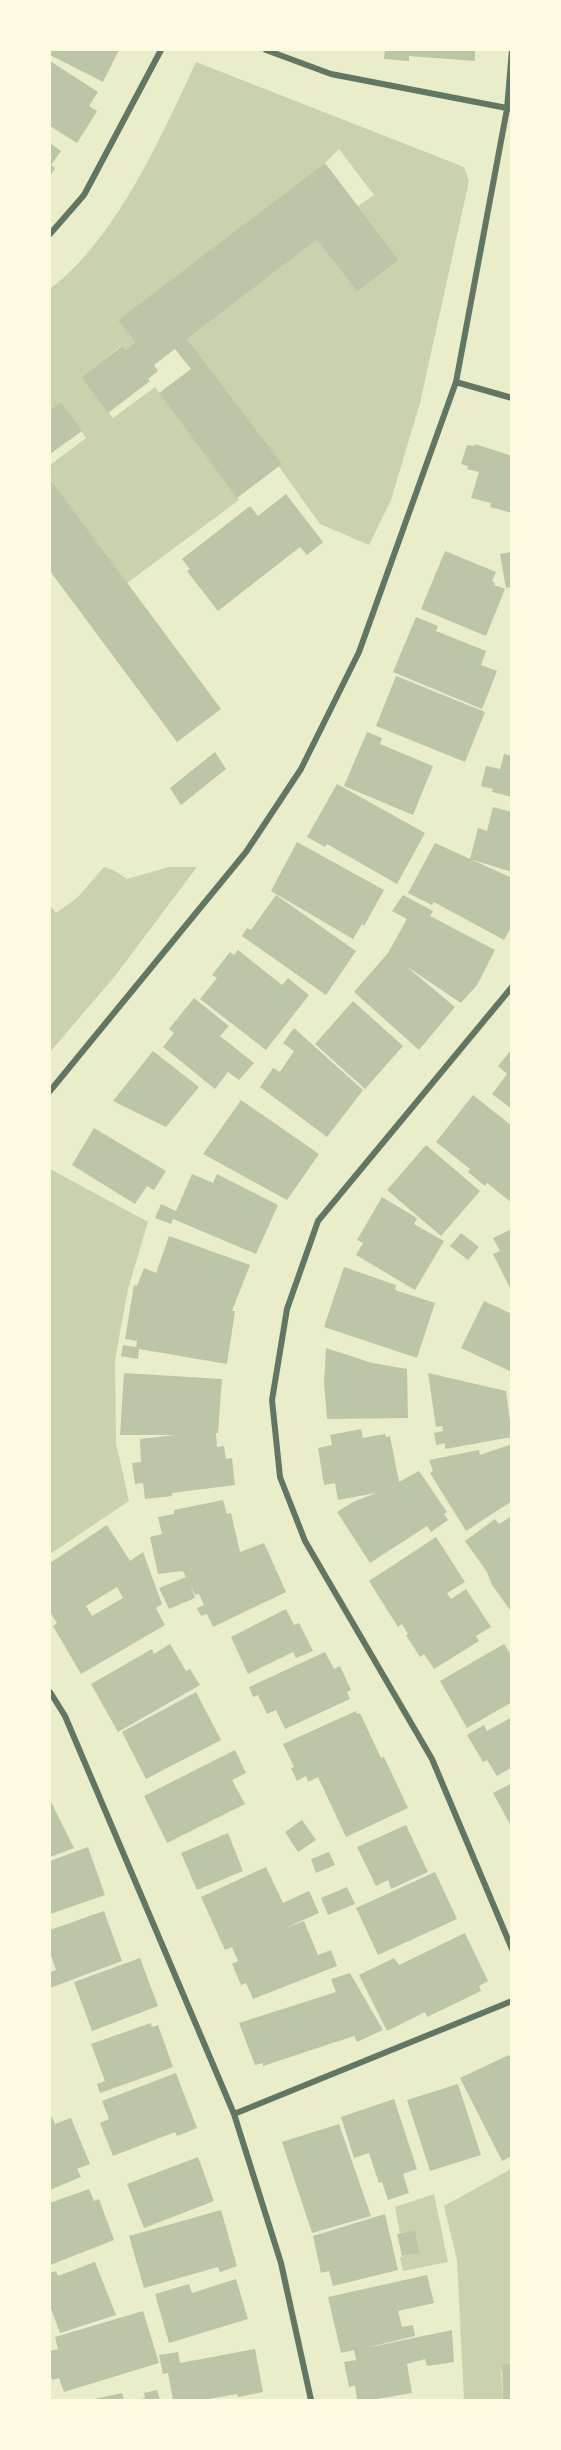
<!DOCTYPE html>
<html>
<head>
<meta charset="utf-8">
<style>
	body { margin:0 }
	#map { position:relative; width:561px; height:2450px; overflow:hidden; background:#e9edc9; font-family:Roboto,sans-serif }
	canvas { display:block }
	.frame { position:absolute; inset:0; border:51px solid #fefae0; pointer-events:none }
</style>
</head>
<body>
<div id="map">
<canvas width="561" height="2450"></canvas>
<div class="frame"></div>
</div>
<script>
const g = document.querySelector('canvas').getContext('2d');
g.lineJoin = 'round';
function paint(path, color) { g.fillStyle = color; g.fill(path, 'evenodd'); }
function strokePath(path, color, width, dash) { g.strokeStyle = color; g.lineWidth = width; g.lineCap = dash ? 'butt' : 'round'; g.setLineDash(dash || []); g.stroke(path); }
paint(new Path2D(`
	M196,62L464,167L469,181L420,403L391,500L369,545L320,524L187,339L317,240L357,292L399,260L358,206L374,195L339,149L325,163L119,320L135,342L126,350L121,346L81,377L113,418L155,387L239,500L127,583L50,479V465L86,438L61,402L50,410V289C117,238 161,137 196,62Z
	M104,867L113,870L127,879L169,867H197L115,976L50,1052V905L56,913L77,898Z
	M50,1169L148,1222L128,1289L115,1360L116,1443L129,1501L50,1554Z
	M511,2169L512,2364L501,2372L503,2400H464L457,2260L444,2206Z
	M434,2194L448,2262L403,2271L400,2257L420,2252L415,2230L400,2233L395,2207Z`), '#cad2ad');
paint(new Path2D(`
	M50,50H119L103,82L50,55Z
	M385,50H475V61L409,56V61L384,59Z
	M50,61L98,92L89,106L97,111L77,143L50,126Z
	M50,143L61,151L51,165L55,168L50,177Z
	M325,163L399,260L357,292L317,240L187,339L282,464L237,498L159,393L191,369L175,349L154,365L158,371L148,379L150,381L108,413L81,377L122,346L126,350L135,342L118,320Z
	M61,402L82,431L50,454V410Z
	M475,444L512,456V513L490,507L491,503L471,498L479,472L467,469L468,466L461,464L467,445L474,446Z
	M50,479L221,709L177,742L50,571Z
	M286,494L323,542L307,555L300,547L218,611L187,571L190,569L182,559L250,506L258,516Z
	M445,551L496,572L492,581L495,583L494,585L505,589L486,636L421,609Z
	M512,552V587L506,588L500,554Z
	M416,617L438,626L436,631L486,651L481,665L497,671L482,709L393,672Z
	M396,676L485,712L465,762L376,726Z
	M367,732L382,738L380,744L433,766L413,815L344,786Z
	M215,752L226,769L181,805L170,788Z
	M504,754L512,756V797L492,792L493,789L481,786L486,766L500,769Z
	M337,784L425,833L397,884L327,844L325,847L307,837Z
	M493,807L512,812V872L470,859L478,828L487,831Z
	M297,842L384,890L364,926L362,924L353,939L271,891Z
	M435,843L512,878V926L504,940L434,902L432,905L408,893Z
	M276,895L356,951L326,995L242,936L247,928L251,930Z
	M403,895L433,911L430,916L495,950L477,985L461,1003L406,966L455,1007L419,1050L354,992L388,953L407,919L392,911Z
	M238,950L282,985L288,978L309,995L266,1050L200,999L217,978L212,975L230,952L234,955Z
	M194,998L229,1026L220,1036L254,1063L239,1080L228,1072L215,1089L163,1047L174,1033L169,1029Z
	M353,1001L403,1046L365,1089L315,1044Z
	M294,1028L363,1090L327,1137L260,1087L273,1068L280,1072L294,1051L283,1043Z
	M512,1049V1109L492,1094L507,1074L498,1066Z
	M153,1051L199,1087L166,1127L113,1101Z
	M473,1095L512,1126V1203L487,1183L485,1186L468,1172L470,1169L436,1142Z
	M241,1100L319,1154L287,1200L203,1154Z
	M94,1128L166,1171L154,1190L147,1186L135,1204L72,1165Z
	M426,1145L480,1191L441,1236L387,1190Z
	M192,1174L213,1183L217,1174L278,1205L256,1254L173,1219L171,1224L155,1218L161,1204L176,1211Z
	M382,1197L417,1218L414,1224L444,1241L415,1290L356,1255L363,1243L357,1240Z
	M512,1229V1292L493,1254L500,1251L493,1238Z
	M461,1233L479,1247L468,1260L450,1246Z
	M169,1236L250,1265L232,1311H235L227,1364L139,1349L138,1359L121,1356L123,1345L136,1347L137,1341L125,1339L134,1285L137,1286L144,1268L156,1273Z
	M344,1267L396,1285L395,1290L435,1303L417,1358L324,1327Z
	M484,1301L512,1314V1372L461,1348Z
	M326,1348L372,1363L407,1369L408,1418L327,1419L324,1383Z
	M124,1373L222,1379L218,1433H216L217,1447L224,1446L226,1459L232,1458L235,1485L172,1493V1496L145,1499L143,1483L135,1484L132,1463L141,1462L140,1439L176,1435H120Z
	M428,1373L506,1391L512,1437L445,1449V1443L436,1445L434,1433L443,1431L442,1426L436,1427Z
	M361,1429L363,1438L385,1434L386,1437L390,1436L399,1482L419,1471L447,1512L444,1514L448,1520L431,1532L427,1526L370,1563L337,1512L353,1502L376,1493L338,1500L335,1483L324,1485L318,1448L332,1445L330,1435Z
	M512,1444V1501L466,1531L430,1473L433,1471L429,1460L479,1450L480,1455Z
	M223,1500L227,1514L231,1513L240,1552L264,1543L286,1592L213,1627L207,1614L201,1616L197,1608L204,1605L199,1594L195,1595L190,1583L195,1598L169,1609L159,1588L186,1577L183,1571L158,1574L150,1537L162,1534L158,1517L174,1514V1510Z
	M512,1516V1610H510L492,1585L487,1572L465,1541L495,1519L499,1524Z
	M107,1525L130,1561L143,1552L162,1604L156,1608L165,1625L81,1674L53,1626L57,1623L50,1612V1563ZM117,1587L123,1598L92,1616L86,1606Z
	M436,1537L465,1582L447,1593L451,1599L466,1589L491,1627L476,1636L479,1641L434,1669L424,1654L420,1657L406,1635L408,1634L402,1624L398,1627L369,1581Z
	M286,1609L294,1625L299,1623L313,1651L296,1658L293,1652L248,1674L231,1637Z
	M170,1644L186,1671L190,1669L200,1685L118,1732L91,1684L152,1649L154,1654Z
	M504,1644L512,1656V1702L467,1728L440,1681Z
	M325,1652L334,1669L340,1666L351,1690L347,1692L350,1699L285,1729L276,1710L267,1714L258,1695L253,1697L249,1687Z
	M196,1692L221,1740L146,1779L122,1732Z
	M356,1711L357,1714L360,1713L381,1758L384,1757L408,1808L346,1837L318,1777L308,1782L306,1776L297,1781L291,1768L294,1767L283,1744Z
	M512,1717V1767L497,1776L487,1760L483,1762L467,1735L484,1725L487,1731Z
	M235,1750L246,1773L232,1780L245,1804L167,1843L144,1796Z
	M512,1783V1828L493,1793Z
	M50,1800L74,1848L50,1857Z
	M302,1820L316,1840L298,1852L285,1832Z
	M406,1825L428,1872L391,1889L388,1880L376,1886L357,1847Z
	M228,1833L243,1871L197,1890L181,1853Z
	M88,1847L105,1895L50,1914V1861Z
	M329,1852L335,1865L316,1873L311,1859Z
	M266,1867L283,1903L309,1891L319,1913L283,1929L304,1921L318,1955L331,1950L337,1966L253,1999L246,1983L241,1985L232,1964L238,1961L232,1947L225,1950L201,1897Z
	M435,1872L457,1919L378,1955L356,1908Z
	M347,1887L355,1904L328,1915L321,1898Z
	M104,1911L122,1961L50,1988V1972L56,1970L50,1953V1930Z
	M465,1933L488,1981L479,1986L481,1991L427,2017L425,2012L387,2031L359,1975L394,1958L399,1965Z
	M140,1958L158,2006L92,2031L74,1982Z
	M350,1973L383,2030L357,2042L354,2036L263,2066V2063L255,2065L239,2023L336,1992L331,1979Z
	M151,2023L152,2027L158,2025L173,2067L100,2093L97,2084L105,2081L91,2044Z
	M509,2055L512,2059V2156L502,2161L460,2078Z
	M176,2073L197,2128L177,2136L175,2132L113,2156L100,2123L109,2119L102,2101Z
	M458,2084L481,2155L430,2171L407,2100Z
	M394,2099L417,2169L403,2174L409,2193L388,2200L382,2182L379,2183L369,2153L354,2158L341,2117Z
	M52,2117L55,2124L71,2118L90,2164L77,2169L81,2177L50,2190V2118Z
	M339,2124L371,2216L312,2233L282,2142Z
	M198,2157L214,2201L144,2228L127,2184Z
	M89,2189L94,2201L99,2199L114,2240L50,2265V2203Z
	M221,2210L237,2266L220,2272L218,2267L144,2288L129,2236Z
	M385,2214L398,2270L333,2286L329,2271L321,2273L313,2236Z
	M415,2230L420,2253L402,2256L397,2234Z
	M95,2262L116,2315L60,2333L50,2306V2273L56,2271L58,2276Z
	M427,2275L434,2303L398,2311L402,2327L413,2325L415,2336L361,2349L452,2330L454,2362L427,2366L425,2359L407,2364L412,2393L371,2400H357L355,2385L349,2387L344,2362L356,2360L354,2350L341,2353L328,2297Z
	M236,2279L248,2319L169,2343L155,2294L189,2284L192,2293Z
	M143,2311L159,2363L64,2392L59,2378L52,2380L50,2372V2351L58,2349L55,2337Z
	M255,2349L263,2392L238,2397L237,2394L203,2400H173L168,2373L163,2374L159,2355L178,2352L180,2363Z
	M512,2364V2400H503L502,2365Z
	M157,2390L160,2400H136L145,2398L144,2393Z
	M122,2393L124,2400H90Z`), '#bcc5a7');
strokePath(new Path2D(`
	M266,50L331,74L512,109
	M50,234L84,195L161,50
	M456,382L512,398
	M512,987L318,1221L287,1309L272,1400L280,1477L305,1541L432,1759L512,1949
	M50,1091L246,852L301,769L359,652L456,382L507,109L512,50
	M50,1692L65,1716L234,2114L281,2263L311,2400
	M234,2114L512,2001`), '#617663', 6);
</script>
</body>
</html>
